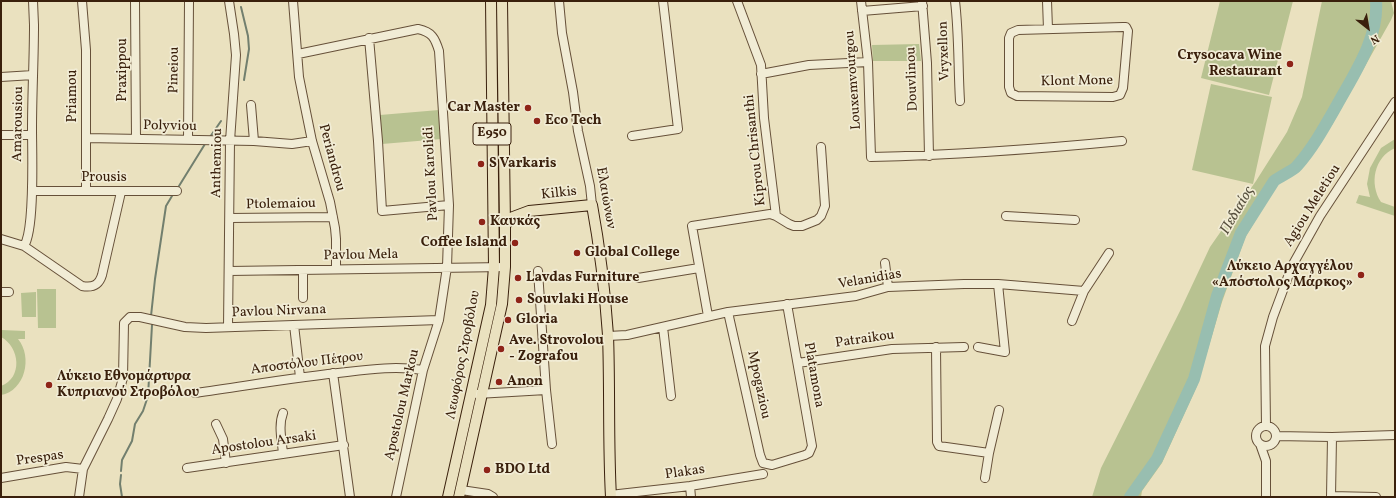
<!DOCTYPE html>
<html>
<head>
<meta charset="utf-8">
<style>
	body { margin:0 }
	#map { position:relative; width:1396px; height:498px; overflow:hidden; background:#eae1bf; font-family:Vollkorn,serif }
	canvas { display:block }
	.frame { position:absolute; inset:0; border:2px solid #3a200c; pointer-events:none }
	.north { position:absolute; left:1348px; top:8px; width:40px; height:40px; -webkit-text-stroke:3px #f1ecd5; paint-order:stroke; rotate:149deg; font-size:11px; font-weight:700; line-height:16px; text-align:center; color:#3a200c }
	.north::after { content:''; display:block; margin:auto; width:14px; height:18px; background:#3a200c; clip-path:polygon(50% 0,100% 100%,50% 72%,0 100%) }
</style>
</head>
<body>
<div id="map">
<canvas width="1396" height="498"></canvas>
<div class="frame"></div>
<div class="north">N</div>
</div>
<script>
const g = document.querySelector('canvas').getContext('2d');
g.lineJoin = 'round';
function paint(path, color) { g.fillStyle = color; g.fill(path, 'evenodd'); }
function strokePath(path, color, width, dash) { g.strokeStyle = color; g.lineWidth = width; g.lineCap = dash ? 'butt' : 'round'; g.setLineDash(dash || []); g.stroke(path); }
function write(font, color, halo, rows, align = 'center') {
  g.font = font + ' Vollkorn,serif'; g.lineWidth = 3.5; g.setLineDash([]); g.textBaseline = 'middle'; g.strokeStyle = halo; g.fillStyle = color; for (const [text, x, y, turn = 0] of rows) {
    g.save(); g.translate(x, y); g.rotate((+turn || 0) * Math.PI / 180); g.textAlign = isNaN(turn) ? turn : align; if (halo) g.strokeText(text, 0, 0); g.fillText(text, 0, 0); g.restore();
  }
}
paint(new Path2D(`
	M1220,1H1293L1269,95L1201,78Z
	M1322,1H1391L1394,13L1391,20L1332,125L1299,172L1277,184L1245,238L1222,302L1197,386L1162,463L1142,491L1141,497H1092L1101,468L1180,311L1210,247L1256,181L1287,132L1302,97Z
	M919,44L921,61H873L872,45Z
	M1211,84L1272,97L1253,184L1192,170Z
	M439,110L441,139L382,144L380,115Z
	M1395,139V148C1374,157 1369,184 1381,202L1395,207V216L1356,203L1359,195L1370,197L1367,184L1370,168L1381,148Z
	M37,289H56V328H38Z
	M36,292V317H22L21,293Z
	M1,330L25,331V339H18C33,357 25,391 1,395V386C23,378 20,347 1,337Z`), '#b8c291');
strokePath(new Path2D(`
	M241,7L248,36L249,49L244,80
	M210,137L221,121
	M179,186L205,144
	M151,316L155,279L166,206L172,196
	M121,471L122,460L132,441L135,424L143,411L148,396L152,325
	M121,475L120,484L122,497`), '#727f6e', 2);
strokePath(new Path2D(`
	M1130,497L1157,459L1194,379L1217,296L1241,233L1274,181C1280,176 1293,171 1297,166C1313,148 1325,126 1337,105C1354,74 1379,38 1376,1`), '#98beb0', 12);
const minor = new Path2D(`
	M82,1L86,50V191
	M135,1L136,139
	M293,1L299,77L303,97L312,141L330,202L335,228L336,239V269
	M559,1L562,33L573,92L578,131L590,186L592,205
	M861,1L868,62L871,157C955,155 1039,149 1122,141
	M922,1L927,63L929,156
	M955,1C959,34 958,68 960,101
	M1047,1L1048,29
	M862,11L923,6
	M1123,27H1126L1128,31L1123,88L1120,95L1113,97L1017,96L1011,93L1009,87V38L1011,33L1018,30Z
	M369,38L378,141L382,211L449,205
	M298,54L418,29C432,32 435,38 439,51L449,205L447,267L439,320L423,370L396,497
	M761,74L809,65L868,62
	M1,77L33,75
	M251,105L254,141
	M1,135H32
	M632,136L678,129L663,1
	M86,138L254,141L292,144L312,141
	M188,139L189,1
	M32,191H177
	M776,216L789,224L794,226H802L817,220L821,216L825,206L821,147
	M1006,216L1075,220
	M230,218L333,217
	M1,239L24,246L82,286C93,288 99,285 102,275L121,192
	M24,246C35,230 32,152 32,129C32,94 34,59 34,25L33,1
	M885,263L888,287
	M229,271L505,267
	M538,271L546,390L552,444
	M638,278L699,268
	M1,292H9
	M303,298V271
	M728,312L760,455L763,463L772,465L805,455L809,453L812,446L787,304
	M708,316L692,226L770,214L776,216L764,118L761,65L737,1
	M1072,321L1084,291L1109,253
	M294,325L300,377
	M228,327L230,141L236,55L234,34L229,1
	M663,327L671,396
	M608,336L627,335L728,312L856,296L888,287L964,284H998L1084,291
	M936,347L937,442L939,446L989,453
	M978,347L1005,352L998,284
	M798,363L892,349L964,347
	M333,373L350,497
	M195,393C246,386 296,377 347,372C372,369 397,366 423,370
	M477,394L546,390
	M283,413C278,426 282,440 283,454
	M216,424L223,439L226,463
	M1256 436a10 10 0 1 1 20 0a10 10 0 1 1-20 0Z
	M1266,426L1265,346L1273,317L1292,266L1320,216L1395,102
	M1276,436L1332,437L1395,435
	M1260,444L1266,461V497
	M187,468L344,445
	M1,478L66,467L83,469
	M985,478L989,453L999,410
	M690,486L691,497
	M461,490L488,494L493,497
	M610,495L690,486L763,474
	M1331,496L1376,497
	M79,497L83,469L108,419L117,399L123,378L124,323L130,317H140L185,327L206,328L439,320
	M1331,497L1332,437`);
const major = new Path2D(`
	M505,225L513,217L529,211L592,205C600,248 605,292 608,335C610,389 608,443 611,497
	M448,497L491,305L494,267L491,1
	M459,497L502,304L505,267V225L502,1`);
strokePath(minor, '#665039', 10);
strokePath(major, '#3a200c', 12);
strokePath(minor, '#f1ecd5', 8);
strokePath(major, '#eae1bf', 10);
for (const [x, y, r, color] of [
	[1290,64,4,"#8f2418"],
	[528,108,4,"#8f2418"],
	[537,121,4,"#8f2418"],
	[481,164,4,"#8f2418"],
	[482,222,4,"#8f2418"],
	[515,243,4,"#8f2418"],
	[577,253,4,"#8f2418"],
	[1361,275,4,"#8f2418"],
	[518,278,4,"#8f2418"],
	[519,300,4,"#8f2418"],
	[508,320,4,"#8f2418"],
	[501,349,4,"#8f2418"],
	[499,382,4,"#8f2418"],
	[49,385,4,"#8f2418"],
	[487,470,4,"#8f2418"]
]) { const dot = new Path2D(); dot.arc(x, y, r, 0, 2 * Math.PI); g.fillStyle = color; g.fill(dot); strokePath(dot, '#f1ecd5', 1.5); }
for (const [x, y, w] of [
	[492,134,38]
]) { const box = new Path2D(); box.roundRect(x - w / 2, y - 11, w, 22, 3); g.fillStyle = '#f1ecd5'; g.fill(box); strokePath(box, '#3a200c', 1); }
write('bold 13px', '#3a200c', null, [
	["E950",492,134]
]);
write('14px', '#3a200c', '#f1ecd5', [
	["Vryxellon",945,51,-92],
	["Praxippou",123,70,-90],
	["Pineiou",175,70,-89],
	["Douvlinou",913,79,-92],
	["Louxemvourgou",854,80,-94],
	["Klont Mone",1077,82,-1],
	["Priamou",73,96,-90],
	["Amarousiou",19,124,-89],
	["Polyviou",170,127,1],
	["Kiprou Chrisanthi",756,150,-96],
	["Periandrou",331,158,75],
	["Anthemiou",218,163,-89],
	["Pavlou Karolidi",432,174,-93],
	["Prousis",104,178],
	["Kilkis",559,194,-6],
	["Ελαιώνων",605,198,80],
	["Ptolemaiou",281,205,-1],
	["Agiou Meletiou",1313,206,-58],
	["Pavlou Mela",361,256,-1],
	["Velanidias",870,280,-10],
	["Pavlou Nirvana",279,312,-2],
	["Patraikou",865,340,-8],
	["Λεωφόρος Στροβόλου",464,355,-79],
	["Αποστόλου Πέτρου",307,364,-7],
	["Platamona",813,375,80],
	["Mpogaziou",758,385,78],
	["Apostolou Markou",403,405,-77],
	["Apostolou Arsaki",264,444,-8],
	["Prespas",40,459,-8],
	["Plakas",685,473,-8]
]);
write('bold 14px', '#3a200c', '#f1ecd5', [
	["Crysocava Wine",1282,56,"right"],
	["Restaurant",1282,72,"right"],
	["Car Master",520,108,"right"],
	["Eco Tech",545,121],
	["S Varkaris",489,164],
	["Καυκάς",490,222],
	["Coffee Island",507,243,"right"],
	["Global College",585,253],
	["Λύκειο Αρχαγγέλου",1353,267,"right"],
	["«Απόστολος Μάρκος»",1353,283,"right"],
	["Lavdas Furniture",526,278],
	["Souvlaki House",527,300],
	["Gloria",516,320],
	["Ave. Strovolou",509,341],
	["- Zografou",509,357],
	["Λύκειο Εθνομάρτυρα",57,377],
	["Κυπριανού Στροβόλου",57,393],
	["Anon",507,382],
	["BDO Ltd",495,470]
], 'left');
write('italic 15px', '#564f3d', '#f1ecd5', [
	["Πεδιαίος",1238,211,-60]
]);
</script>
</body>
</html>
